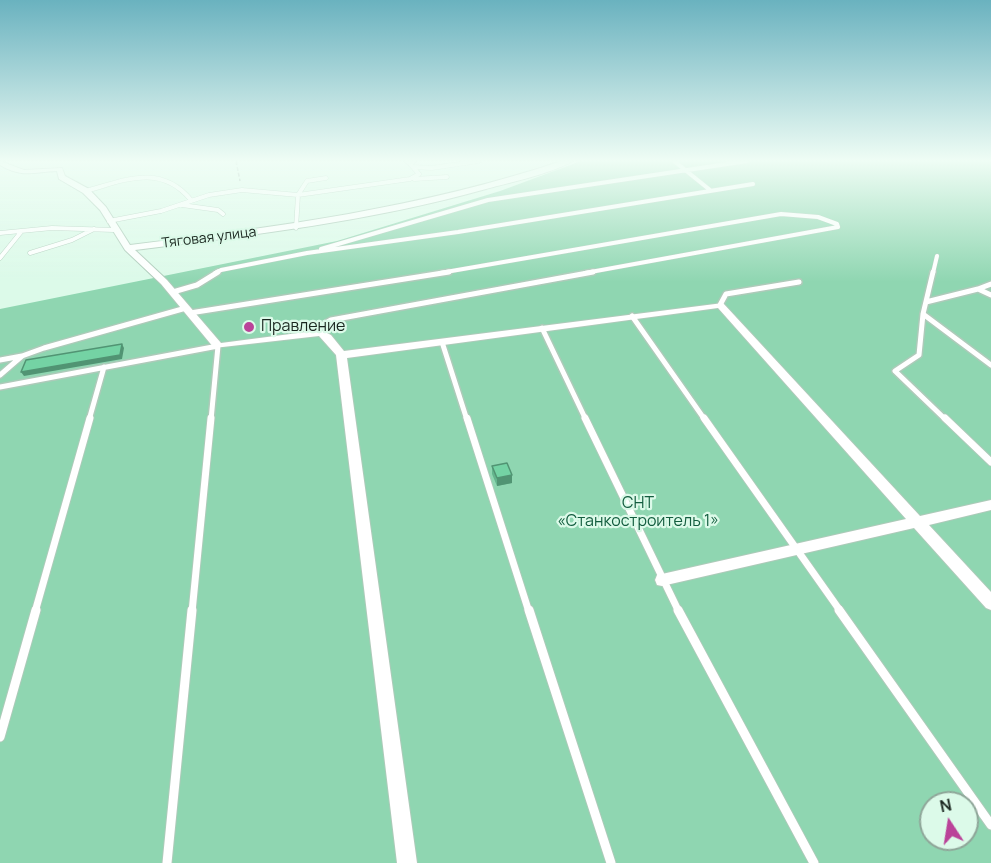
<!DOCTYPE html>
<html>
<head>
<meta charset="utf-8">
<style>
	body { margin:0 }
	#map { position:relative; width:991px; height:863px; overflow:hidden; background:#dcfae9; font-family:Manrope,sans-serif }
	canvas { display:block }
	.north { position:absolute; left:919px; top:791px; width:60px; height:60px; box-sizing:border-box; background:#dcfae9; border:2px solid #8fa699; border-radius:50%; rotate:348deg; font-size:16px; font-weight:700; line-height:24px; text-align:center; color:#1b2720 }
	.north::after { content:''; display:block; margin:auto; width:21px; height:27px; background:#ba4399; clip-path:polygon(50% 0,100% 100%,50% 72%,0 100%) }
</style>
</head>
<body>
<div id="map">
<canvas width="991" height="863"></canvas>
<div class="north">N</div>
</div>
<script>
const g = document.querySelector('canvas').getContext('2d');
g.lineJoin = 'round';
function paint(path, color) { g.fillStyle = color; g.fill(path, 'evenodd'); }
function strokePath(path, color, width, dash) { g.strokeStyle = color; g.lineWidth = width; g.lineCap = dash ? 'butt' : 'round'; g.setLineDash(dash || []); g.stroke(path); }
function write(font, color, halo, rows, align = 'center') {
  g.font = font + ' Manrope,sans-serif'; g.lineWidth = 4.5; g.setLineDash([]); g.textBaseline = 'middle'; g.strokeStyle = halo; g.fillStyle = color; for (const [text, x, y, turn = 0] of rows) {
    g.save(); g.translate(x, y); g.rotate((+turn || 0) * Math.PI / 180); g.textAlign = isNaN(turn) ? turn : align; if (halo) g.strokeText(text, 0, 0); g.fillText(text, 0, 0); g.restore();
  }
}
paint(new Path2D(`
	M581,161H991V863H0V309L337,241L500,191ZM931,803H967V839H931Z`), '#8fd6b1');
const laneFar3 = new Path2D(`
	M674,161L710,190
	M413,167L432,168L479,161
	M326,178L307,181L298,195L410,179L419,174L411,165
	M414,179L447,177
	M86,191C125,180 161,163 191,200
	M182,205L218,210L223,214
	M109,221L161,211L209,195L242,190L298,195L296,228
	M0,233L52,228L114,230
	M321,249L488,200L747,161
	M30,253L72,240L94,229
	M0,258L21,232
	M215,273L221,270L307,253L458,232L753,184
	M440,273L781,214L818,217L837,224L838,227L585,273
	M933,273L937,256`);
const laneFar2 = new Path2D(`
	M933,272L923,314L991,365
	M978,289L991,284
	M173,292L197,285L218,272
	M926,302L978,289L991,295
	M720,305L726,294L799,282
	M190,313L449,272
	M923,314L919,355L895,371L946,420
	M632,316L705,420
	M542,328L586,420
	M308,333L331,320L593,272
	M442,342L467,420
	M0,360L22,356
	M0,375L22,356L44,348L186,308
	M0,387L218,346L211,420
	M89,420L104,367`);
const laneFar1 = new Path2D(`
	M467,418L529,612
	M585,418L679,612
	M704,418L841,612
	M945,418L991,462
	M35,612L90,418
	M192,612L211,418`);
const lane = new Path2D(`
	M529,610L611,863
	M678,610L814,863
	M839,610L991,825
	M0,737L36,610
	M167,863L192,610`);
const street = new Path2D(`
	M0,161L24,170L62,168L65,176L89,189L106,207L130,245C278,227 421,208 562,161H573C550,174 512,182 486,189C372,221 253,235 135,250L167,280L221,343L321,330L331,335L344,351L723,303L920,516L991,500V510L929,525L991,592V610L986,608L914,528L662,586L657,585L655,580L657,575L662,574L906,519L718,308L347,358L417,863H397L336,355L319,336L214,348L161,284L125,250L100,210L83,193L59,179L57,171C33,172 22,178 0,165Z
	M404,161H416L411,167Z`);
strokePath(laneFar3, '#adcab9', 5);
strokePath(laneFar2, '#adcab9', 8);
strokePath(laneFar1, '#adcab9', 9);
strokePath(lane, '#adcab9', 11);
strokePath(street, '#adcab9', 2);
strokePath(new Path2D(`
	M236,161L240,181`), '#8ba295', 1.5, [4, 2]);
strokePath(laneFar3, '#fff', 4);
strokePath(laneFar2, '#fff', 5);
strokePath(laneFar1, '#fff', 7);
strokePath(lane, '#fff', 9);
paint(street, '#fff');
paint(new Path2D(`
	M492,466L512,475V483L497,486L492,474Z`), '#64b58d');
paint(new Path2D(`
	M122,344L124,348L122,359L24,376L21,372Z
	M512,475V483L497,486V478Z`), '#519473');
const building = new Path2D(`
	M122,344L120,355L21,372L26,360Z
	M507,463L512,475L497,478L492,466Z`);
paint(building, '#74d3a4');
strokePath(building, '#519473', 1.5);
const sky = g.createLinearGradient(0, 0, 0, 282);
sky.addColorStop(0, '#6ab2bf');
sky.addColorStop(0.57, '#effdf5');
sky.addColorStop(1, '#effdf500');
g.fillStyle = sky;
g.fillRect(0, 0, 991, 282);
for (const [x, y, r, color] of [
	[249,327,6,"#ba4399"]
]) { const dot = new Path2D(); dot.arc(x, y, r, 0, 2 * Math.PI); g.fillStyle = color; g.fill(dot); strokePath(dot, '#dcfae9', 2); }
write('14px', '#1b2720', '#dcfae9', [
	["Тяговая улица",209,238,-7]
]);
write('16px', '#1b2720', '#dcfae9', [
	["Правление",261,327]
], 'left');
write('16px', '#135d3f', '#dcfae9', [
	["СНТ",638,504],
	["«Станкостроитель 1»",638,522]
]);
</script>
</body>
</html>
